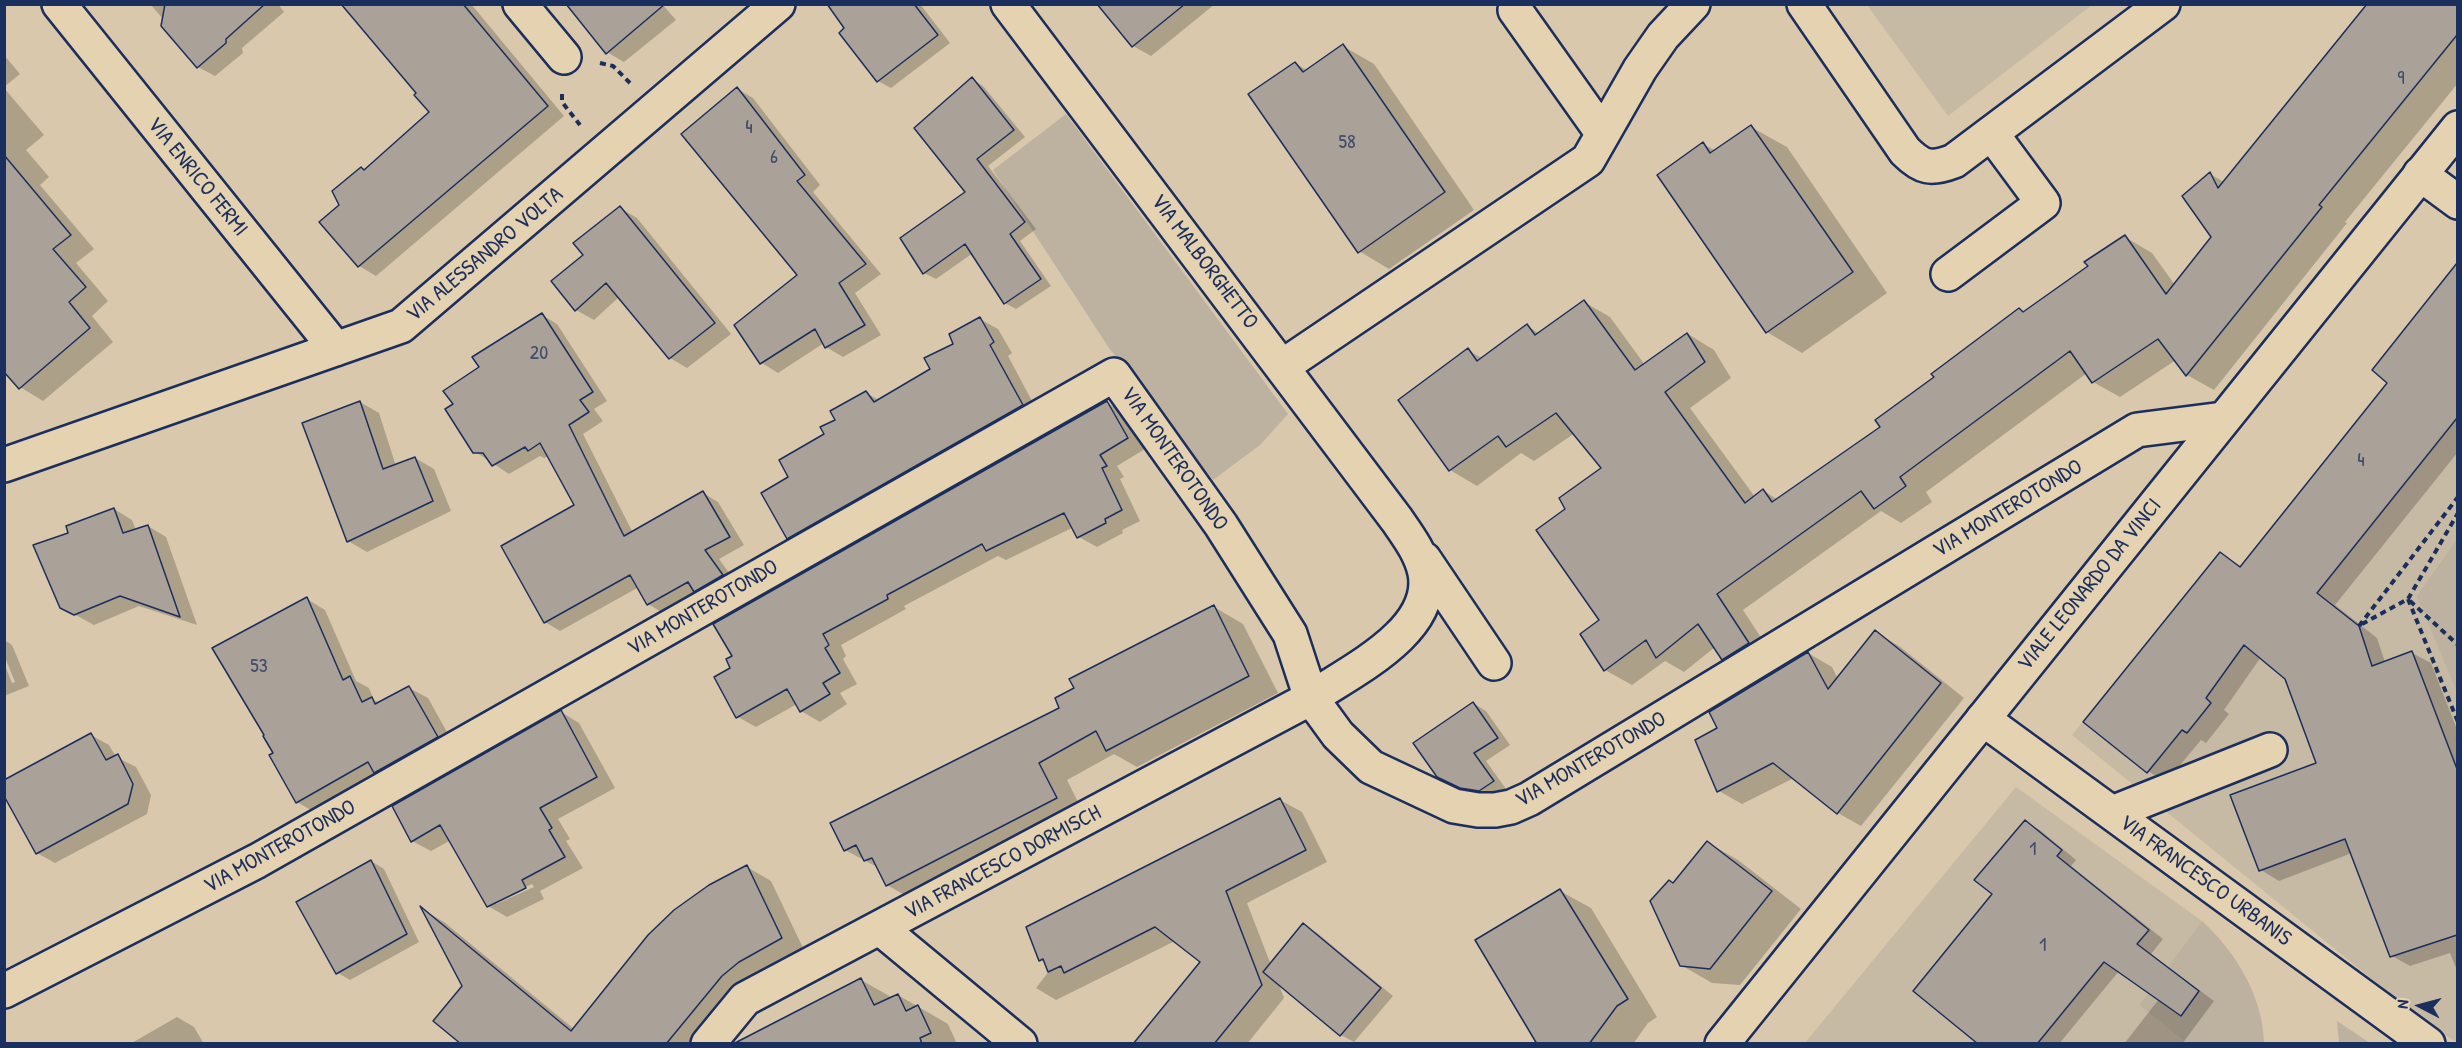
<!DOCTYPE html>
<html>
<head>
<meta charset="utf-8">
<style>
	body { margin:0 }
	#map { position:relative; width:2462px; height:1048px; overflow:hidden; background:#d9c8ab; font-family:"Patrick Hand",sans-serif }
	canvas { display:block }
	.frame { position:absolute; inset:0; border:6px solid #1b2f5e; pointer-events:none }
	.north { position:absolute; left:2390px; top:976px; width:60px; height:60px; -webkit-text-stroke:4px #e5d2b0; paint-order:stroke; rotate:276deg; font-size:16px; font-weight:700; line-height:24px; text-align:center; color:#1b2f5e }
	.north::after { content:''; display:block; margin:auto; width:21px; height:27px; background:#1b2f5e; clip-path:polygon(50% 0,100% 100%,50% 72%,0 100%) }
</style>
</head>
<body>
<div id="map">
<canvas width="2462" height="1048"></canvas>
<div class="frame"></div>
<div class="north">N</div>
</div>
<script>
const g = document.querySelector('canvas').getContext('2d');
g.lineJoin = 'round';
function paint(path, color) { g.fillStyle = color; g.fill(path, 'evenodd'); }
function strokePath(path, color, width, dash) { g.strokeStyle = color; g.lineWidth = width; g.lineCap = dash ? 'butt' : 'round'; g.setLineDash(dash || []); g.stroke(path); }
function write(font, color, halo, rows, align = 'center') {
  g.font = font + ' "Patrick Hand",sans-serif'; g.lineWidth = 6; g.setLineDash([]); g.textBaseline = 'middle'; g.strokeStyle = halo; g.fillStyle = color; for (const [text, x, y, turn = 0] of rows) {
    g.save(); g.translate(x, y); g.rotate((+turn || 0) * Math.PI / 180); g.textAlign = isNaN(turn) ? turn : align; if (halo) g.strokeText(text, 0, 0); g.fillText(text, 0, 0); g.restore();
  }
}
paint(new Path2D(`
	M1867,5H2092L1948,116Z
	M2457,263V1042L2432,1028L2072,735L2220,552L2240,566L2387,383L2372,370Z
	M2016,787L2202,921L2139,1005L2186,1043L1804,1044Z`), '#c7baa4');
paint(new Path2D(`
	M1066,114L1288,414L1260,445L1213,480L1109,348L993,170Z
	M2457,539V692L2417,596Z
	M2202,921C2236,952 2263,997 2264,1043H2186L2139,1005Z
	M2337,1021L2370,1043H2339Z`), '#bdb2a0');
paint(new Path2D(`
	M150,4H278L284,12L242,48L243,53L215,76L198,67L160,24L164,20Z
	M343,4H471L564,116L376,276L359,266L321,222L341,205L365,171L431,112L418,94Z
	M662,4L676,20L624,62L607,52Z
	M865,4H920L950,43L891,88L878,81Z
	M1099,4H1215L1151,56L1133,46Z
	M2369,4H2458V83L2345,222L2347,223L2214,390L2187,375L2176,360L2120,397L2093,382L2087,373L1926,492L1932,502L1901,523L1881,511L1743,610L1775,659L1750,674L1723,659L1715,647L1684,672L1665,661L1632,685L1605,670L1602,621L1567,509L1603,468L1575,433L1534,461L1521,453L1477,486L1450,470L1400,400L1468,350L1483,359L1527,326L1540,334L1584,302L1610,317L1645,365L1688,334L1714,350L1731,378L1690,408L1755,497L1764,491L1778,500L1882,427L1936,378L2019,310L2025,313L2090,267L2125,237L2152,253L2175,285L2213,237L2210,174L2224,182Z
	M1343,46L1374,64L1474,210L1389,269L1359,251L1295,63L1308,71Z
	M4,55L20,74L4,87Z
	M972,79L983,86L1025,137L988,166L1036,229L1020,241L1051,286L1016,309L1005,303L973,253L936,279L924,273L967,192Z
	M4,88L44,135L26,150L49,177L40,185L94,249L76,263L108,301L92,316L113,342L43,401L20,387L4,370Z
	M737,89L753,98L820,185L813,192L881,274L855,293L881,335L843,357L826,347L824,343L778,373L762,363L736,325L799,275Z
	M1751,127L1787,147L1887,293L1802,353L1767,332L1703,144L1716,151Z
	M620,208L637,218L731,334L687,368L670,358L619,297L594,320L576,310L553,282L586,255Z
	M2458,265V452L2335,605L2377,638L2385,662L2412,653L2431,663L2458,732V973L2450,953L2410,966L2392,956L2352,853L2279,881L2261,870L2318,763L2286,678L2261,657L2224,710L2229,714L2206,743L2201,740L2166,782L2148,771L2221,554L2242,567L2389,382L2374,370Z
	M542,315L557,324L607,401L594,409L603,421L583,434L633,533L703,493L718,502L744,545L719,559L737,584L663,613L648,604L639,587L560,631L545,622L576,506L549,456L544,458L540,456L509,474L474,451L455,405L481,367Z
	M980,319L998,329L1012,353L1008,356L1040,416L806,549L788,538L790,478L837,420L866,393L879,400L932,370Z
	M360,402L379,413L396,466L415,458L434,469L451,511L367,552L348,541Z
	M1107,403L1125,413L1145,449L1117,466L1124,477L1120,479L1140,521L1122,530L1123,533L1097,547L1079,537L1074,527L1006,560L998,556L904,606L906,609L841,645L846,656L843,659L857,684L840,693L847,704L820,722L801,711L797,704L756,727L738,717L732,668Z
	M114,509L132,520L136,530L148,526L166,537L197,625L139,606L94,625L61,607Z
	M307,599L325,610L356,681L369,688L374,700L380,703L409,688L428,698L456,748L316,813L297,802L275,754Z
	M1214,607L1243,624L1278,693L1137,767L1114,754L1067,780L1085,816L917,902L887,885L879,868L845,850Z
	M1875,632L1899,646L1964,698L1861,826L1838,813L1794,778L1742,804L1719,791V729L1808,653L1832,667L1838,679Z
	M4,640L12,645L29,686L4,696V663L12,683L15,682L4,655Z
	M1473,703L1486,711L1510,745L1486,761L1506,789L1492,798L1474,795L1438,776Z
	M561,712L579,723L615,788L558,819L570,839L566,841L583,868L540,891L544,899L507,917L488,906L451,840L431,851L412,841ZM532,884L534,887L496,904V901Z
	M91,735L109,745L116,757L136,767L151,795L147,814L55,863L37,853Z
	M1280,800L1302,812L1327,862L1247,903L1271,965L1303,925L1316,932L1393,996L1354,1042L1341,1035L1278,982L1284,998L1247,1044H1135L1202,962L1175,941L1056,1000L1036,988L1049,971L1046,963L1040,960Z
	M2025,822L2040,830L2076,860L2071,866L2163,939L2151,954L2214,1001L2182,1044H2124L2159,999L2119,971L2059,1044H1980L1994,894Z
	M1708,843L1738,860L1801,909L1740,985L1712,983L1681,965L1674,884Z
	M371,861L384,869L419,942L350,980L338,973Z
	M747,867L771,881L805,952L700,1044H463L464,987L423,910L444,922L574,1029Z
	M1560,891L1591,908L1657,1017L1648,1023L1633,1044H1539Z
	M861,980L893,998L898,995L948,1024L957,1044H759Z
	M177,1017L194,1027L204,1044H130Z`), '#0003');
const building = new Path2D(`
	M165,4H265L226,39V43L197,68L161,26Z
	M341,4H463L548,106L358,267L319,222L339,205L332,191L361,167L364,170L429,112L414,95L416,93Z
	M566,4H665L606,54Z
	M827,4H914L938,35L877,82L839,33L844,28Z
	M1097,4H1185L1132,47Z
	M2367,4H2457V35L2319,205L2322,207L2186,376L2158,339L2092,383L2070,351L1900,477L1906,486L1874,509L1861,491L1717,594L1749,643L1722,660L1698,624L1656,658L1646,640L1604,671L1580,634L1599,620L1536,530L1565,509L1559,498L1601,468L1556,413L1506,447L1498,436L1449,471L1398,400L1468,348L1477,361L1527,324L1535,335L1584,300L1635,370L1687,333L1705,362L1665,392L1745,503L1763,489L1772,502L1880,427L1875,420L1934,377L1931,374L2019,308L2023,312L2088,266L2084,262L2125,235L2166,294L2211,237L2182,196L2210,172L2218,188Z
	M1343,44L1445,192L1358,253L1248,94L1295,62L1303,72Z
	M972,77L1014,130L977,159L1025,222L1010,234L1041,279L1004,304L965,244L923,274L900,238L965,192L914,128Z
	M737,87L805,175L797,181L866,264L839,283L865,325L825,348L815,329L760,364L734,325L797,275L681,134Z
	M1751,125L1853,272L1766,333L1657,175L1703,142L1710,153Z
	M4,155L71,235L53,249L86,287L69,302L90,328L19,389L4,372Z
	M620,206L715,323L669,359L606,283L575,311L551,281L583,255L573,243Z
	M2457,263V418L2317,593L2359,626L2372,666L2412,651L2457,769V935L2390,957L2345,839L2259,871L2230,795L2316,763L2285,679L2244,645L2206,698L2211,703L2187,733L2182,730L2147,773L2083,722L2220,552L2240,567L2387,383L2372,370Z
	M542,313L593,392L580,400L589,412L569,425L624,536L703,491L730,537L705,550L723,575L694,592L688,582L647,605L630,575L544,623L501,546L574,505L540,443L528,451L525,447L492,466L483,453H473L445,409L453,404L443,391L479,367L472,357Z
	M980,317L994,342L990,345L1023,405L787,539L761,493L788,477L779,460L824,434L820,427L835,420L830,411L866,391L874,402L930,369L924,358L953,344L949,334Z
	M360,401L383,469L415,457L433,501L347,542L302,423Z
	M1107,401L1128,438L1100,455L1107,466L1102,468L1122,510L1105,519L1106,523L1077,538L1064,513L986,551L982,544L887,595L888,599L823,634L829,645L825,648L840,673L823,683L830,694L800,712L787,689L736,718L714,677L730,668L726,659L732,656L713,624Z
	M114,508L123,533L148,525L180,617L120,596L74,615L60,608L33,545L68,533L66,526Z
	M307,597L343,680L350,676L362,702L372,697L375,704L409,686L438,737L374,773L368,762L296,803L269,755L273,753L263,736L264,735L212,648Z
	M1214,605L1249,676L1106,751L1096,731L1039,763L1057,798L886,886L872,858L864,861L856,845L844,851L830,823L1059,708L1055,698L1074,688L1069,679Z
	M1875,630L1941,683L1837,814L1773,763L1717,792L1695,740L1717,728L1709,712L1808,652L1828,689Z
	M1473,702L1498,738L1474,753L1494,781L1479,791L1460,788L1437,777L1413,743Z
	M561,710L597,777L540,808L552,828L549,830L565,857L522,880L526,888L487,907L440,825L411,842L392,806Z
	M91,733L106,760L118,754L133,784L128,804L36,854L4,796V780Z
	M1280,798L1306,850L1226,891L1262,985L1214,1044H1133L1200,962L1155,927L1064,973L1061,966L1048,972L1043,959L1039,961L1026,927Z
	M2025,820L2062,850L2057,856L2149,930L2137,944L2199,991L2181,1016L2104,962L2037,1044H1978L1913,991L1992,894L1974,880Z
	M1707,841L1772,891L1710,969L1680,966L1650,901L1669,880L1673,883Z
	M371,860L407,934L336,974L296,902Z
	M747,865L782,938L739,962L722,976L666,1044H461L433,1021L462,986L420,906L571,1031L648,935L674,910L709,885Z
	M1560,889L1628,999L1617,1006L1589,1044H1537L1475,940Z
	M1303,923L1381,988L1340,1036L1263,972Z
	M861,978L874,1005L898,994L906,1011L918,1005L931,1033L920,1038L922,1044H733Z`);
paint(building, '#aaa298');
strokePath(building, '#1b2f5e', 1.5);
const minor = new Path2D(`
	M59,4L336,349
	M520,4L564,57
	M1804,4L1905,151C1922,168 1931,170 1954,161L2163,4
	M1515,10L1603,134
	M2420,174L2458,202
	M1948,274L2043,203L1992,134
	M1283,366L1588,160L1640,69L1663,36L1693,4
	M4,465L401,326L778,4
	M1424,559L1494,663
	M1983,719L2428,1044
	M2112,813L2270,750
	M880,928L1020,1044
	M4,991L257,861L1114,375L1221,525L1290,634L1311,698L1338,735L1371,767L1454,806L1478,810H1495L1511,807L1529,799L2137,430L2223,419
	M708,1044L745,999L1311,698C1351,671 1436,631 1425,573C1421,553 1408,536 1397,520L1008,4`);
const major = new Path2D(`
	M1722,1044L2458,128`);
strokePath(minor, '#1b2f5e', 38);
strokePath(major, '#1b2f5e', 38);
strokePath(new Path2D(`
	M600,63L613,66L630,83
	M562,94V102L580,125
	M2408,599L2458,722
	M2410,601L2458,645
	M2362,624L2408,599L2458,513
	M2359,626L2458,497`), '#1b2f5e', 4, [6, 4.5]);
strokePath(minor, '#e5d2b0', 33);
strokePath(major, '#e5d2b0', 33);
write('20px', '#3f4c6c', null, [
	["9",2401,79],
	["4",749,128],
	["58",1347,143],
	["6",774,158],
	["20",539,354],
	["4",2361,461],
	["53",259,667],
	["1",2033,850],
	["1",2043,946]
]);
write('22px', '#1b2f5e', '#e5d2b0', [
	["VIA ENRICO FERMI",197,177,51],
	["VIA ALESSANDRO VOLTA",485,255,-40],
	["VIA MALBORGHETTO",1204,262,53],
	["VIA MONTEROTONDO",1174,459,55],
	["VIA MONTEROTONDO",2008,509,-31],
	["VIALE LEONARDO DA VINCI",2090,585,-51],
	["VIA MONTEROTONDO",703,608,-30],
	["VIA MONTEROTONDO",1591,760,-30],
	["VIA MONTEROTONDO",280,847,-29],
	["VIA FRANCESCO DORMISCH",1003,863,-28],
	["VIA FRANCESCO URBANIS",2205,881,36]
]);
</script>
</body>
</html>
